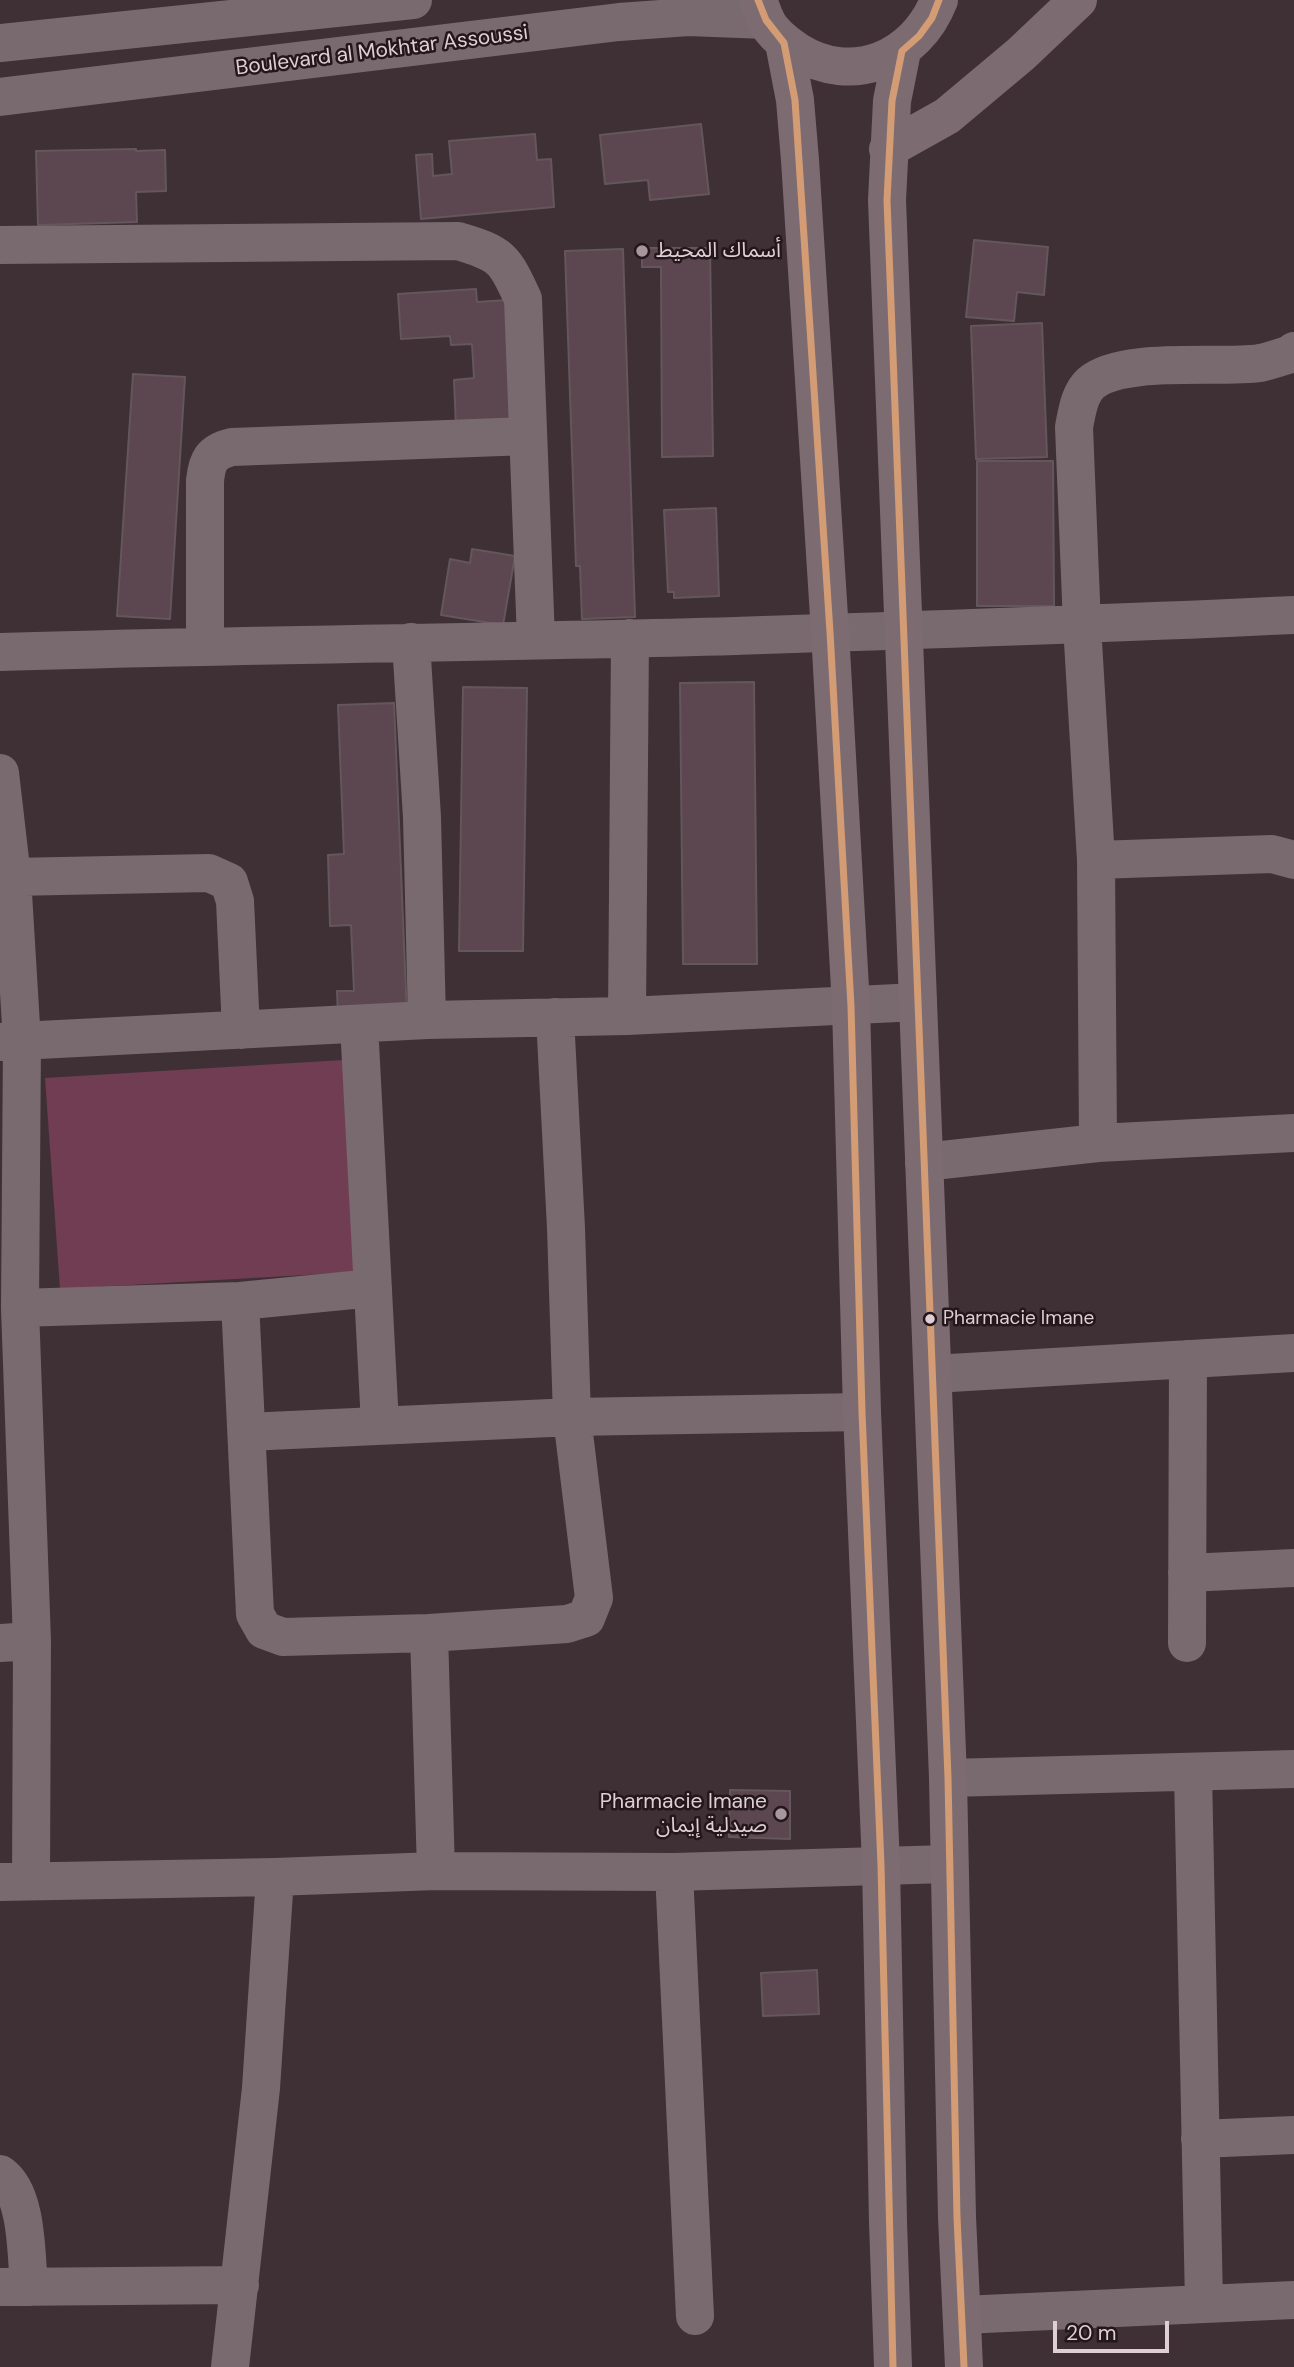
<!DOCTYPE html>
<html>
<head>
<meta charset="utf-8">
<style>
	body { margin:0 }
	#map { position:relative; width:1294px; height:2367px; overflow:hidden; background:#3e3035; font-family:"DM Sans",sans-serif }
	canvas { display:block }
	.scale { position:absolute; left:1053px; top:2321px; width:116px; height:32px; box-sizing:border-box; border:4px solid #dfced4; border-top:0; padding-left:9px; font-size:21px; line-height:24px; white-space:nowrap; color:#dfced4; -webkit-text-stroke:5px #23171b; paint-order:stroke }
</style>
</head>
<body>
<div id="map">
<canvas width="1294" height="2367"></canvas>
<div class="scale">20 m</div>
</div>
<script>
const g = document.querySelector('canvas').getContext('2d');
g.lineJoin = 'round';
function paint(path, color) { g.fillStyle = color; g.fill(path, 'evenodd'); }
function strokePath(path, color, width, dash) { g.strokeStyle = color; g.lineWidth = width; g.lineCap = dash ? 'butt' : 'round'; g.setLineDash(dash || []); g.stroke(path); }
function write(font, color, halo, rows, align = 'center') {
  g.font = font + ' "DM Sans","Noto Sans Arabic",sans-serif'; g.lineWidth = 5; g.setLineDash([]); g.textBaseline = 'middle'; g.strokeStyle = halo; g.fillStyle = color; for (const [text, x, y, turn = 0] of rows) {
    g.save(); g.translate(x, y); g.rotate((+turn || 0) * Math.PI / 180); g.textAlign = isNaN(turn) ? turn : align; if (halo) g.strokeText(text, 0, 0); g.fillText(text, 0, 0); g.restore();
  }
}
paint(new Path2D(`
	M343,1060L357,1272L60,1289L45,1078Z`), '#713d52');
const building = new Path2D(`
	M701,124L709,194L650,200L648,180L605,184L600,135Z
	M535,134L537,160L551,159L554,207L421,219L416,155L432,154L433,176L452,174L449,141Z
	M136,149V151L165,150L166,191L136,192L137,222L38,225L36,151Z
	M974,240L1048,247L1044,295L1017,292L1014,321L966,317Z
	M642,248H710L713,456L662,457L661,267H642Z
	M623,249L635,617L582,619L580,566H576L565,251Z
	M476,289L477,302L507,300L514,423L456,427L454,380L474,378L472,344L451,345L450,336L401,339L398,294Z
	M1042,323L1047,457L976,459L971,326Z
	M133,374L185,377L170,619L117,616Z
	M977,461H1053L1054,606H977Z
	M716,508L719,596L674,598V592H668L664,510Z
	M472,549L515,556L503,625L441,615L450,559L470,563Z
	M754,682L757,964H683L680,683Z
	M463,687L527,688L523,951H459Z
	M394,703L407,1016L338,1019L337,991H354L351,925L330,926L328,855L344,854L338,705Z
	M730,1790L790,1791V1839L729,1837Z
	M817,1970L819,2014L763,2016L761,1973Z`);
paint(building, '#5c4650');
strokePath(building, '#64575b', 2);
strokePath(new Path2D(`
	M0,245L458,241C502,254 504,258 523,299L536,640
	M411,642L422,817L427,1020
	M205,645V481C207,461 211,452 232,447L528,436
	M0,652C245,644 490,643 735,636C921,630 1108,624 1294,615
	M0,773L12,877L22,1042L20,1308L32,1641L31,1880
	M1096,860L1082,625L1074,427C1077,412 1079,394 1091,383C1122,356 1219,369 1260,363C1270,361 1281,357 1291,354L1294,351
	M12,877L209,873L229,882L235,901L241,1030
	M627,1016L630,638
	M359,1024L380,1424
	M0,1042L427,1020L627,1016L918,1002
	M1098,1143L1096,860L1272,854L1294,860
	M924,1162L1098,1143L1294,1133
	M240,1301L255,1614L264,1630L283,1637L429,1633L567,1624L586,1618L594,1598L572,1417L566,1228L555,1017
	M20,1308L240,1301L373,1288
	M933,1374L1294,1353
	M247,1432L572,1417L862,1412
	M1187,1573L1294,1568
	M429,1633L436,1871
	M0,1643L32,1641
	M1187,1643L1188,1359
	M1193,1772L1204,2303
	M948,1778L1294,1769
	M674,1872L695,2316
	M0,1882L275,1877L436,1871L674,1872L948,1864
	M1200,2139L1294,2135
	M0,2174C28,2193 26,2255 29,2287
	M0,2287L240,2285
	M962,2315L1294,2300
	M230,2367L261,2088L275,1877`), '#786a6f', 38);
strokePath(new Path2D(`
	M0,43L413,0
	M0,97L619,22L688,17L766,20`), '#786a6f', 38);
strokePath(new Path2D(`
	M758,0C761,7 763,14 766,21C773,34 785,43 797,51C852,86 916,59 939,0
	M784,43L795,100L800,160L830,632L851,1006L862,1412L881,1865L888,2222L893,2367
	M902,51L892,101L887,200L948,1778L957,2217L964,2367
	M888,149L947,116L1021,54L1078,0`), '#7c6c71', 38);
strokePath(new Path2D(`
	M758,0L766,20L784,43L795,100L830,632L851,1006L862,1412L881,1865L893,2367
	M939,0L932,18L919,36L902,51L892,101L887,200L948,1778L957,2217L964,2367`), '#d39c74', 7);
for (const [x, y, r, color] of [
	[642,251,7,"#a7979c"],
	[930,1319,6,"#dfced4"],
	[781,1814,7,"#a7979c"]
]) { const dot = new Path2D(); dot.arc(x, y, r, 0, 2 * Math.PI); g.fillStyle = color; g.fill(dot); strokePath(dot, '#23171b', 2.5); }
write('19px', '#dfced4', '#23171b', [
	["Pharmacie Imane",943,1319]
], 'left');
write('21px', '#dfced4', '#23171b', [
	["Boulevard al Mokhtar Assoussi",382,51,-7]
]);
write('21px', '#dfced4', '#23171b', [
	["أسماك المحيط",656,251],
	["Pharmacie Imane",767,1802,"right"],
	["صيدلية إيمان",767,1826,"right"]
], 'left');
</script>
</body>
</html>
